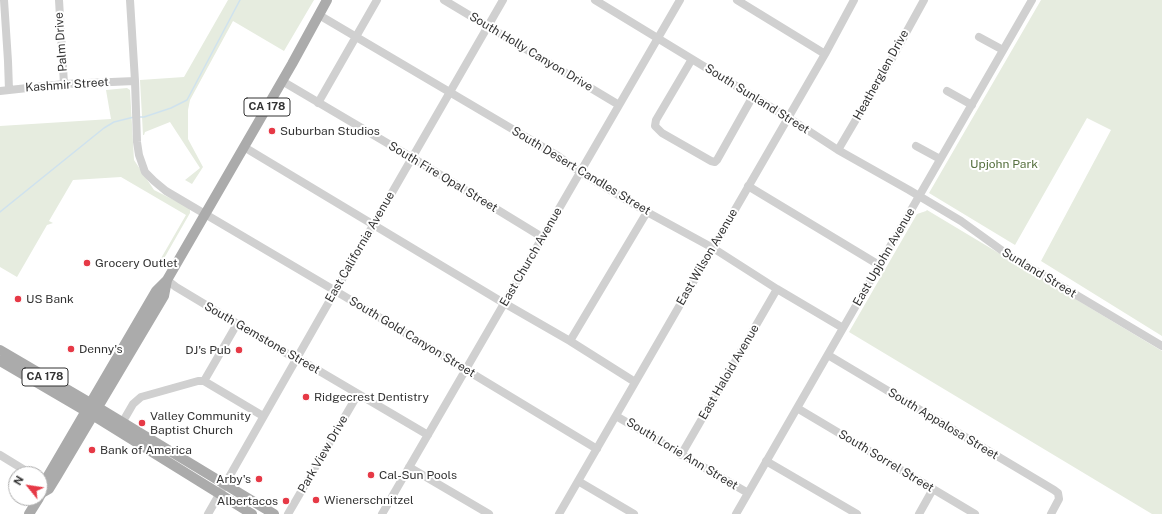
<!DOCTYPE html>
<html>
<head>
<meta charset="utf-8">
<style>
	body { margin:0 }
	#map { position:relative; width:1162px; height:514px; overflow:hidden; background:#fff; font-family:"Public Sans",sans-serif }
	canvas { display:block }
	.north { position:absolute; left:8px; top:466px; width:40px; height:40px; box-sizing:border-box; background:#fff; border:1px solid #adadad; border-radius:50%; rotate:300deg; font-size:11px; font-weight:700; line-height:16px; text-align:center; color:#333 }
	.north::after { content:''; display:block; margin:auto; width:14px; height:18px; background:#e63946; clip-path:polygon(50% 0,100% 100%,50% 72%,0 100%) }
</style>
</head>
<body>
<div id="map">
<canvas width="1162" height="514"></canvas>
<div class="north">N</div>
</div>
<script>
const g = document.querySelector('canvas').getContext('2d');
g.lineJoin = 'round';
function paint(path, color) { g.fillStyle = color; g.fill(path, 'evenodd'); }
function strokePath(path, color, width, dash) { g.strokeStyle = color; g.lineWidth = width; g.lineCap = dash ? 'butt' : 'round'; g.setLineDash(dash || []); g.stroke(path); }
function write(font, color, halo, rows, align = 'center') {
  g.font = font + ' "Public Sans",sans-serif'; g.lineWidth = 4; g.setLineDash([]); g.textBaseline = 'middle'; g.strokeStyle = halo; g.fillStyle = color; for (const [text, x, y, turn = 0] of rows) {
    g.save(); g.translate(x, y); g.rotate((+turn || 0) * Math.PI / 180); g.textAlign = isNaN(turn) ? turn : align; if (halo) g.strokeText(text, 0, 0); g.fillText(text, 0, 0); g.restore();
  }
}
paint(new Path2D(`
	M228,0H314L284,51L233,21L190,100L188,110V139L203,167L192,184L185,180L200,168L170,122L145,132L144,135H143L140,80L184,77Z
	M1041,0H1162V336L1041,261L1111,130L1087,118L1015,245L929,193Z
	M127,88L130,90L134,160L154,190L188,207L190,210V213L158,269L156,267L186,215L121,177L73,180L49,221L53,223L47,225L17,277L0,267V126L111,119L106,90Z
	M927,210L1162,351V514H1152L849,332L917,214L926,211Z`), '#e6ecdf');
strokePath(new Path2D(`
	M140,117H144L171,108L187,100L240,0
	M0,212L104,128L114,122L134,117`), '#cfe2ee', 1.5);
strokePath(new Path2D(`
	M4,0L8,61L9,90
	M59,0L64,84
	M130,0L135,81L137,142L139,155L145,172L154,181L166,191L344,296L597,449
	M444,0L619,105
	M595,0L792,120L838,150L909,190L961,221L1004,252L1162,346
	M737,0L825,54
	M319,15L558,156L580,172L647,212L713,248L777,289L843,328
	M979,37L1003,50
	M692,59L656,120L655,126L662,133L711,161L715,162L717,160L753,96
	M282,81L421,163L542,237
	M0,91L64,84L135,81
	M947,91L972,105
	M318,103L377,0
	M916,146L940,159
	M244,147L497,299L570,341L635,382
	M838,150L891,60L924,0
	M748,186L879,265
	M167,280L176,287L296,359L304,362L428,435
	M570,341L647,212
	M828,355L1054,490L1058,493L1059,499L1051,514
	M204,381L237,324
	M797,408L975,514
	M616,416L748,493
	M122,423L133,404L141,397L198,381H204L263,416
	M0,455L31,474
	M681,455L777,289
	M766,461L857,514
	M409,467L489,514
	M578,481L634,514
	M208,514C305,342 405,171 503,0
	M288,514L358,394
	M382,514L680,0
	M559,514L825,54L854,0
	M736,514L1032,0
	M919,514L933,489`), '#d0d0d0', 8);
strokePath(new Path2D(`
	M0,350L99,408L274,514
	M0,361L94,416L252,514
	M42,493L49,489L57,476L164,296L167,280
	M40,496L42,493V486L156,291L167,280L292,64L327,0
	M29,514L39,498`), '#ababab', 10);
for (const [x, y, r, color] of [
	[272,131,4,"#e63946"],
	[87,263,4,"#e63946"],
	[18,299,4,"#e63946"],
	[71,349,4,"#e63946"],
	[239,350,4,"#e63946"],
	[306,397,4,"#e63946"],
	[142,423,4,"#e63946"],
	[92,450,4,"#e63946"],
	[371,475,4,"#e63946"],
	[259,479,4,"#e63946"],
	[316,500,4,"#e63946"],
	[286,501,4,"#e63946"]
]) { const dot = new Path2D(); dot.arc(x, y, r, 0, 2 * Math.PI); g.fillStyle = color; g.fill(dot); strokePath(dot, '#fff', 1.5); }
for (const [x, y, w] of [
	[267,107,46],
	[45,377,46]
]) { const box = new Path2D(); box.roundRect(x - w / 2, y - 9, w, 18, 3); g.fillStyle = '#fff'; g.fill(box); strokePath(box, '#333', 1); }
write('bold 11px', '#333', null, [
	["CA 178",267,107],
	["CA 178",45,377]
]);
write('12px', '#333', '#fff', [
	["Palm Drive",61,42,-94],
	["South Holly Canyon Drive",531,52,31],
	["Heatherglen Drive",881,75,-61],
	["Kashmir Street",67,85,-4],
	["South Sunland Street",757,99,32],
	["South Desert Candles Street",581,171,31],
	["South Fire Opal Street",443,177,31],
	["East California Avenue",360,247,-60],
	["East Church Avenue",531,257,-60],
	["East Wilson Avenue",707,257,-60],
	["East Upjohn Avenue",884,257,-60],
	["Sunland Street",1039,273,31],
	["South Gold Canyon Street",412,337,31],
	["South Gemstone Street",262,338,30],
	["East Haloid Avenue",729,372,-60],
	["South Appalosa Street",943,424,31],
	["Park View Drive",323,454,-60],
	["South Lorie Ann Street",682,454,31],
	["South Sorrel Street",886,461,31]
]);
write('12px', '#333', '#fff', [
	["Suburban Studios",280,131],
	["Grocery Outlet",95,263],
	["US Bank",26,299],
	["Denny's",79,349],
	["DJ's Pub",231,350,"right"],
	["Ridgecrest Dentistry",314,397],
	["Valley Community",150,416],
	["Baptist Church",150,430],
	["Bank of America",100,450],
	["Cal-Sun Pools",379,475],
	["Arby's",251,479,"right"],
	["Wienerschnitzel",324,500],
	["Albertacos",278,501,"right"]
], 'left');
write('12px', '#56703f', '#fff', [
	["Upjohn Park",1004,164]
]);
</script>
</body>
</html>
